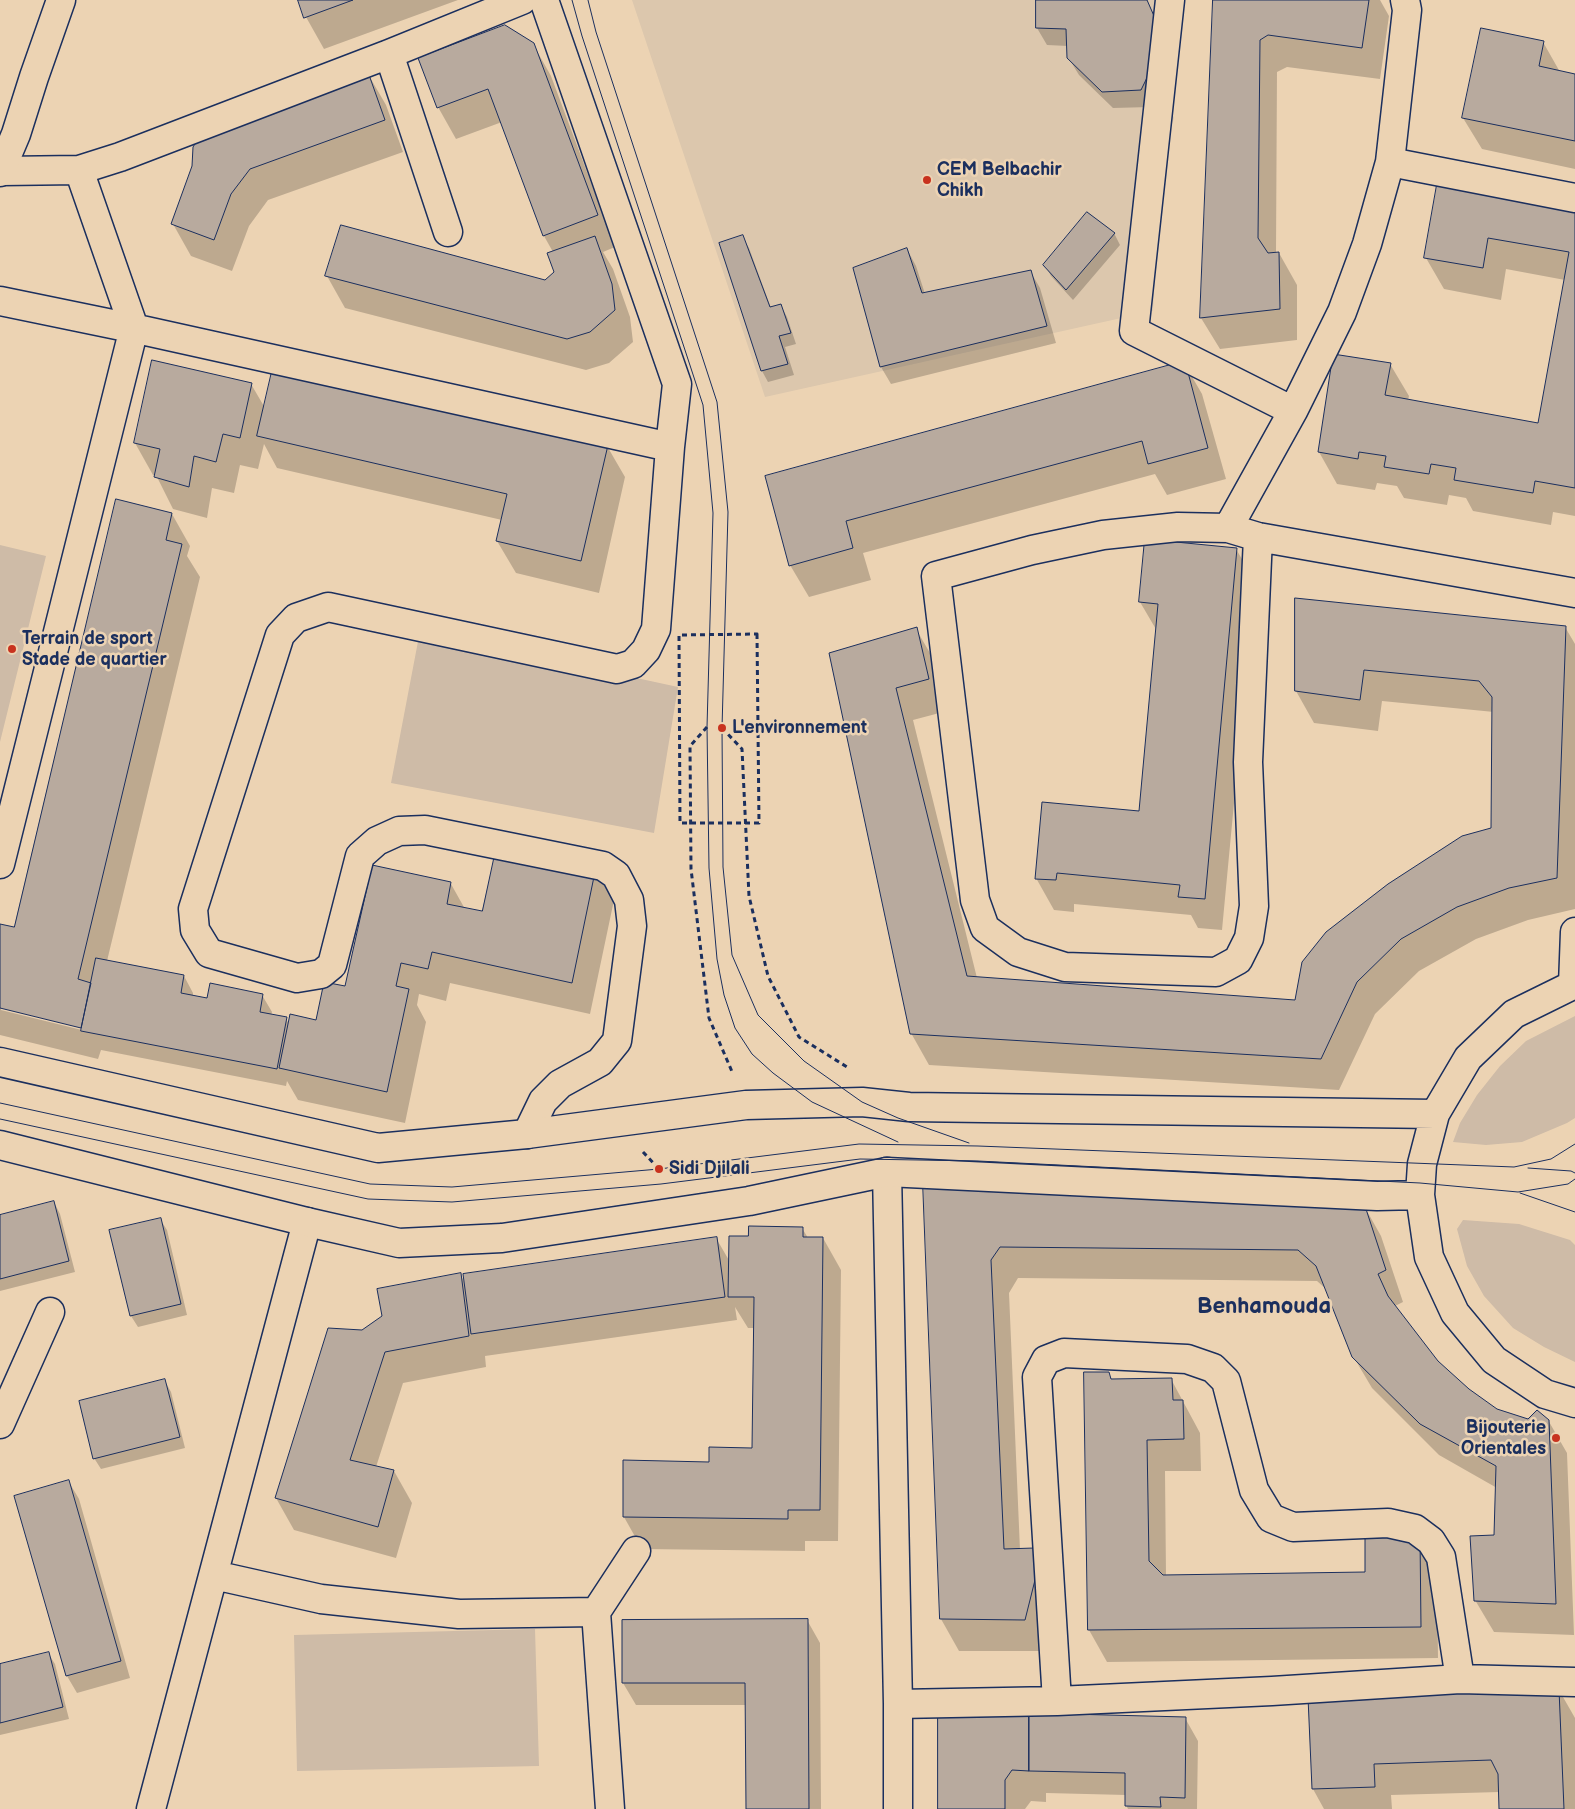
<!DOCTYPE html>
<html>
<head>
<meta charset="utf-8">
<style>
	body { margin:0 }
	canvas { display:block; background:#ecd3b3 }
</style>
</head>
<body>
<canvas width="1575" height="1809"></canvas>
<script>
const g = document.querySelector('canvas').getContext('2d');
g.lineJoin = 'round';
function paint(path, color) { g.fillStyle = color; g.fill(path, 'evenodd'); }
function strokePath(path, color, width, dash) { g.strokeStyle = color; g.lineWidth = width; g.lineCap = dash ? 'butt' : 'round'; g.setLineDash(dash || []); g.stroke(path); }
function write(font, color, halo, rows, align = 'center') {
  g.font = font + ' "Balsamiq Sans",sans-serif'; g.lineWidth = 5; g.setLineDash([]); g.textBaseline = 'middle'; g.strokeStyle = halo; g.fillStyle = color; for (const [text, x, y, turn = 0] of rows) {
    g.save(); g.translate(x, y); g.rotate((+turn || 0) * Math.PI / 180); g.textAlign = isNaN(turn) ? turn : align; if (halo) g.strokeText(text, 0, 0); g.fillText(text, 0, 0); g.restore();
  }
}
paint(new Path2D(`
	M632,0H1164L1160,81L1174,118L1162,153L1153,311L765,397Z`), '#dcc7ad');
paint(new Path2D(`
	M0,545L46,556L0,742Z
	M420,631L678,687L654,833L391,783Z
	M1575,1016V1118L1567,1123L1522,1142L1486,1145L1453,1142L1460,1123L1477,1095L1500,1066L1526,1041Z
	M1463,1220L1519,1224L1570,1240L1575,1245V1362L1544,1347L1513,1328L1484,1296L1467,1266L1457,1229Z
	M535,1629L539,1766L297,1771L294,1635Z`), '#cebba7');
paint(new Path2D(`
	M299,0H458L324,49L306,17Z
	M1037,0H1147L1174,59L1150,107L1113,108L1079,75L1068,57V46L1047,45L1037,28Z
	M1214,0H1380L1389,16L1380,79L1287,67L1277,72L1276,253H1279L1297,285V340L1220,349L1201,318Z
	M1543,42L1560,72L1575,75V169L1482,149L1463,118Z
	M533,44L551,76L615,247L603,252L613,269L630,317L633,342L609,363L586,370L345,308L327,276L545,281L556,272L553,252L544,236L502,122L456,139L438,107Z
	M368,74L386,105L403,152L268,200L249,226L232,271L191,256L173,224Z
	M1575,205V516L1553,512L1551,525L1473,511L1466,498L1449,495L1447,505L1404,498L1397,486L1377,483L1375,490L1337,484L1319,452L1390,364L1409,396L1408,400L1539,424L1565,280L1506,269L1501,300L1444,289L1426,258Z
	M1114,233L1120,245L1073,300L1051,276L1045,265Z
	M742,237L749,248L771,308L781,306L787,317L796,344L785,347L794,375L768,382L762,371Z
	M907,249L916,266L925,294L1030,271L1040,288L1056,343L891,384L881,367L855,268Z
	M153,361L251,384L265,408L607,446L625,477L599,593L516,573L497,541L502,520L277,468L264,444L258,469L240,465L234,493L212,488L207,518L173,509L156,475H153L135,443Z
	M1184,363L1202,394L1226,479L1167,495L1155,474L863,553L871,580L809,597L790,565L766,477Z
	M172,514L190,546L187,556L200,577L107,961L184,976L193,993V997L208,999L262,995L272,1012L271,1016L286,1019L289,1024L317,1021L346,988L451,884L465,909L483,913L596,868L614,900L590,1014L450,983L446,1001L419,994L417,1005L426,1022L405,1123L298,1100L287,1081L286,1086L101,1050L98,1059L0,1035V925L14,929ZM1,1007L87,1028L86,1031L1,1010Z
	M1236,549L1255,581L1222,930L1198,928L1191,915L1074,904V912L1054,910L1036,878L1140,812L1157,631L1140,602Z
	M1297,599L1565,627L1575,644V909L1528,920L1476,939L1419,971L1375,1014L1339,1090L929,1065L911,1033L830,654L916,629L934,660L947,711L913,720L977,978L1296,1001L1493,829L1494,712L1382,701L1378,731L1314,723L1296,691Z
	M924,1184L1363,1204L1381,1236L1403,1302L1395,1306L1437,1362L1468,1390L1496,1410L1529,1420H1548L1567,1453L1574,1635L1494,1632L1475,1600L1496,1536L1497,1488L1439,1455L1372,1388L1353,1356L1327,1290L1317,1281L1018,1278L1009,1293L1020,1550L1034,1549L1042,1651H959L941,1619Z
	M54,1202L60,1214L75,1272L0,1291V1217Z
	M160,1219L167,1230L187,1315L138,1327L131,1316L111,1231Z
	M802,1228L808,1238H823L841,1270L838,1541H805V1551L642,1549L624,1517L625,1462L710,1463L753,1449L754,1328H748L735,1307L737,1320L485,1356L486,1367L403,1383L376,1467L394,1471L412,1503L396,1558L294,1530L276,1498L363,1331L460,1274L465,1283L716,1238L730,1262L749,1237Z
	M1108,1373L1112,1380L1171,1379L1200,1433L1201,1471H1165L1166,1576L1366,1574L1419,1538L1437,1570L1438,1658L1107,1662L1089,1630L1085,1374Z
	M165,1381L171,1392L185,1448L101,1469L94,1458Z
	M69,1482L79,1499L130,1678L77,1693L67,1676L16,1497Z
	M807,1620L820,1643L821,1809H747V1705H636L623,1683Z
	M48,1653L55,1664L69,1719L0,1735V1665Z
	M1559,1690L1575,1718V1809H1501L1500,1792L1391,1795L1392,1809H1324L1313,1789L1310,1699Z
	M939,1714L1185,1718L1198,1741L1197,1809H1128L1126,1805V1795L1046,1793V1802L1031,1801L1025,1809H939Z`), '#0003');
const building = new Path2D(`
	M298,0H353L304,18Z
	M1036,0H1147L1165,41L1141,90L1102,92L1067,58L1066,29L1036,28Z
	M1213,0H1369L1362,48L1268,35L1260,40L1258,238L1268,253L1279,252L1280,309L1200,318Z
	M505,25L534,43L598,215L543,236L488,89L437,108L418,58Z
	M1481,28L1544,41L1539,66L1575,74V141L1462,118Z
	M368,72L385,120L250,169L231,194L214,240L171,224L192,166L193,147L203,131Z
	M1438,179L1575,204V488L1535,481L1533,493L1454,480L1456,468L1431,464L1429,474L1384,467L1386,456L1359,452L1358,459L1318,452L1333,354L1391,363L1385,395L1538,423L1569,252L1488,238L1483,268L1424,258Z
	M1087,212L1115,233L1066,290L1043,265Z
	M341,225L545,280L554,272L547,253L595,236L612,284L615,310L590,332L567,339L325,276Z
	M743,235L770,307L781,304L791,333L779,336L788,364L761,371L719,243Z
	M907,248L922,293L1031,270L1047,326L880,367L853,268Z
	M152,360L252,383L240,438L223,434L216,462L194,456L189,487L154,477L160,449L134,443Z
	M1185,361L1208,448L1148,464L1142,441L846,521L853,548L789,566L765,476Z
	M273,367L608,445L581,561L496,541L507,494L257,436Z
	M116,499L172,513L166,540L182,544L78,979L91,983L81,1028L0,1008V924L14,927Z
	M1145,539L1237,548L1205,899L1178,897L1180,885L1057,873L1056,880L1035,879L1042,802L1139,811L1158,604L1139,602Z
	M1295,598L1566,626L1557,878L1509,888L1457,907L1401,939L1357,982L1321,1059L910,1034L829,653L917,627L929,679L896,688L967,976L1295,1000L1302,962L1326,932L1388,884L1462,836L1491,828L1492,697L1479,681L1364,670L1360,700L1295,691Z
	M497,845L596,867L572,983L432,952L428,969L401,963L396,986L409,989L387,1092L279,1068L290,1014L316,1020L324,982L345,986L372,865L451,882L447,904L482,911Z
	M96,958L184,975L181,993L207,998L210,983L263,994L260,1012L287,1017L277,1069L81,1031Z
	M923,1183L1364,1203L1386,1270L1378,1274L1388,1296L1438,1361L1469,1389L1497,1409L1528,1419L1537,1410L1549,1420L1556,1604L1474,1601L1470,1536L1494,1535L1496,1466L1420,1424L1352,1357L1316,1266L1298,1250L1000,1247L991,1260L1004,1549L1034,1548L1035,1580L1025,1620L940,1619Z
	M54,1201L69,1261L0,1279V1215Z
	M161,1218L181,1304L130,1316L109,1230Z
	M749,1226L803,1227V1237H823L820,1510H788V1519L623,1517V1460L709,1462V1447L752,1448L754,1297H728L729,1236H748Z
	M717,1237L725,1297L471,1334L463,1274Z
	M461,1273L469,1336L385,1352L350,1460L394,1470L378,1527L275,1498L328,1328L362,1330L382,1316L377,1289Z
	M1084,1372H1109L1111,1379L1172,1378L1173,1400H1183L1184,1439L1147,1440L1149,1561L1163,1575L1365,1572V1538L1420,1537L1421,1627L1088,1630Z
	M165,1379L180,1437L93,1459L79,1401Z
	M69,1480L121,1661L66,1676L14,1496Z
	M808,1619L809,1809H746L745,1683H622V1620Z
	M49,1652L63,1707L0,1723V1664Z
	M1559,1689L1564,1809H1499L1498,1774L1491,1760L1374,1764L1375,1787L1312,1789L1308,1697Z
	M938,1713H1029V1771L1012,1770L1005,1780V1809H938Z
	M1029,1713L1186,1717L1185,1798L1160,1797L1161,1807L1125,1806V1773L1029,1771Z`);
paint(building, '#b8aa9e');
strokePath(building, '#1b2f5e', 1);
const minor = new Path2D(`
	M1170,0L1134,331L1293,411
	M389,54L448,232
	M1390,162L1575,198
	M1,171L79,170L120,157L389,54L522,0
	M0,301L146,331L670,447
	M1228,528L1293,411L1342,312L1367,244L1390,162L1407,10L1405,0
	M1258,537L1248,762L1254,906L1249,938L1238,960L1216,972L1065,967L1018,952L985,928L975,900L936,576L1032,550L1103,535L1178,527L1228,528L1258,537L1575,593
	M0,864L134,328L79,170
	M527,1134L543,1101L560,1084L600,1062L617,1041L632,926L629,900L616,875L603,866L425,830L399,831L377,841L360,856L332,965L321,974L297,978L209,953L195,930L193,909L280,635L296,618L328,607L617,669L633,664L646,650L656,629L670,447L677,384L544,0
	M887,1172L898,1704V1809
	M0,1424L50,1312
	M214,1575L321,1599L459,1614L596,1612L636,1551
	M596,1612L610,1809
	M1057,1701L1037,1377L1046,1360L1064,1353L1187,1359L1213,1368L1226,1381L1254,1490L1271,1518L1293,1527L1388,1523L1415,1529L1431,1541L1441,1557L1460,1679
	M898,1704L1057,1701L1272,1691L1460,1679L1575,1682
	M151,1809L307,1222`);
const secondary = new Path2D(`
	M0,172L16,134L34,77L61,0
	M1575,984L1514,1014L1468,1058L1435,1114L1422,1164L1420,1195L1429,1257L1455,1313L1494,1360L1545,1394L1575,1403
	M1573,985L1575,932
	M0,1062L378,1148L527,1134L746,1105L862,1102L909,1107L1435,1114
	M0,1145L307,1222L399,1243L502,1238L749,1201L887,1172L1377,1196L1420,1195`);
strokePath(minor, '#1b2f5e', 31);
strokePath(secondary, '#1b2f5e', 31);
strokePath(new Path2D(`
	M757,634L759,823H680L679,635Z
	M707,727L690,746L691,869L709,1018L733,1074
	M722,728L742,749L749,896L768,976L799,1037L847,1067
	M643,1152L659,1169`), '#1b2f5e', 3, [5, 4]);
strokePath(minor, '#ecd3b3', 28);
strokePath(secondary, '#ecd3b3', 28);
strokePath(new Path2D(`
	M572,0L582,36L703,405L713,513L707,727L709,868L717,959L724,995L735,1028L752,1054L773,1073L812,1102L898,1142
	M588,0L596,32L717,402L728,512L722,728L723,867L732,955L758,1015L804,1061L862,1102L898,1118L969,1143
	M0,1103L370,1184L452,1187L659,1169L859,1144L978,1146L1514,1167L1551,1159L1575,1144
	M0,1119L368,1199L452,1202L661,1184L860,1159L978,1161L1420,1183L1518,1192L1568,1184L1575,1179
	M1528,1168L1571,1171L1575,1173
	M1520,1193L1575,1212`), '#1b2f5e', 1);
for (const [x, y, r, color] of [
	[927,180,5,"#c8321e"],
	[12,649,5,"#c8321e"],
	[722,728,5,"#c8321e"],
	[659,1169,5,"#c8321e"],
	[1556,1438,5,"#c8321e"]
]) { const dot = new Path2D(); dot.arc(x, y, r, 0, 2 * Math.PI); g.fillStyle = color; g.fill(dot); strokePath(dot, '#ecd3b3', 2); }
write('bold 18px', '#1b2f5e', '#ecd3b3', [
	["CEM Belbachir",937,170],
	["Chikh",937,191],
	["Terrain de sport",22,639],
	["Stade de quartier",22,660],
	["L'environnement",732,728],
	["Sidi Djilali",669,1169],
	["Bijouterie",1546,1428,"right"],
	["Orientales",1546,1449,"right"]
], 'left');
write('bold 22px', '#1b2f5e', '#ecd3b3', [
	["Benhamouda",1264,1307]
]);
</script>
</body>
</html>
